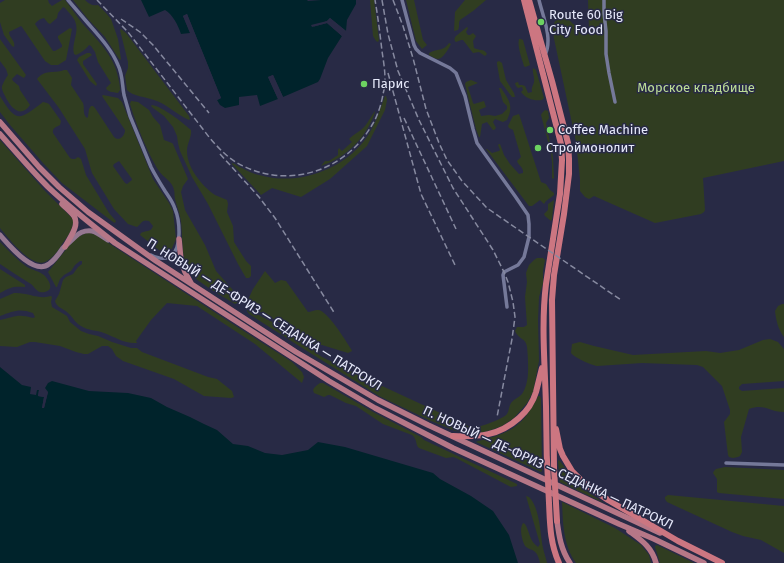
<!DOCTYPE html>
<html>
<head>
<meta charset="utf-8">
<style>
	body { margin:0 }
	canvas { display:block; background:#282a45 }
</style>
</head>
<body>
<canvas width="784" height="563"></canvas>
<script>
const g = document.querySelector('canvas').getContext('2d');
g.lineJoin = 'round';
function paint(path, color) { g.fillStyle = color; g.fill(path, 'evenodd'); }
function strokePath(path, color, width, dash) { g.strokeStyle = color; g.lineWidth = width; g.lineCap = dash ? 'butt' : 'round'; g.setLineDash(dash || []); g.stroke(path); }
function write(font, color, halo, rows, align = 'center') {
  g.font = font + ' "Fira Sans",sans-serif'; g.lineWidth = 3; g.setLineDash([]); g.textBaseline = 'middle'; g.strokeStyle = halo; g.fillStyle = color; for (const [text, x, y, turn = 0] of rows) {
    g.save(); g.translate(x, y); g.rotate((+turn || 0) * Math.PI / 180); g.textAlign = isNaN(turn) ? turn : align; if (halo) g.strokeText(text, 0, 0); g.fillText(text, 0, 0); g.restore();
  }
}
paint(new Path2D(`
	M5,0H48L49,3L52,6L62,0H65C71,8 76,15 82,23C96,39 114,55 118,77C119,81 120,86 120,90L118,93C113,92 107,92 106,88L111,83L98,62L95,52L91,46L89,45C85,50 82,52 76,55L74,54C71,43 80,32 75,21C73,16 68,12 65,8L63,7L58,13L57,18L50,24L48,23L44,18C41,18 36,22 35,24L53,51H55L62,47V45L58,38V36L70,28L72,29L66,60L58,65H51L45,61L22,27L21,26L9,32C9,38 16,41 14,47L12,46L4,35L0,22V3Z
	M73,0H85C89,4 92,6 98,5L106,13L111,19L118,39L121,59L120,60L119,59L105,37L88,19Z
	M370,0H374L379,40L378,42L376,41L373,36Z
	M406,0H414L423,40L427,45L422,49L416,41Z
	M465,0H486L473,11L460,20C458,23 460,26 458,30L454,31L455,12Z
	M588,0H784V161L703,178L705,210L704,212L701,214L655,223L594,196L589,199L585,197L580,191V179L576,142L553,34C552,24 555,18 564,14L573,24L589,30Z
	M467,27L468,28L466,32L468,35H470L473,33L476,36L473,41L474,48C479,51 484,48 487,54L485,56L479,52L473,53L463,40H461L456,42C454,41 454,38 456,36Z
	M121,29L126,33L189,116L190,119L189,120C177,115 167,104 154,100C146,97 132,96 127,90L125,76L128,68V62L120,30Z
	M0,39L26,75L24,78L17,74L12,79L13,81L19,86L20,90L30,105C21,118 12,109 6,98C5,95 1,90 2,86C3,83 6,78 8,75L6,69L0,61Z
	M519,39H521L523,40L530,65L528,66L525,67L524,66C522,59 517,46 519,39Z
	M449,43L451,44C449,48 443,59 438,59C436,59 431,56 429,55V53C438,48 443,52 449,43Z
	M87,53H90L92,55L83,61V64L97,84L96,86L90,81L77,60L79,57Z
	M499,61L502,63L506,80L514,93L515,97H512L500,81L497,64V62Z
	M533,68L536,70L544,98L542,100C534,101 526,99 521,92L523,90L522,87L518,88L516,86L515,83L518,82L519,85H522L525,86L528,93L532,92C531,88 533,86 534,82C535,78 532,72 533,68Z
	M64,70H67L72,78L71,85L83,103C85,108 82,114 87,118L88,117L89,109L91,106H93L95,108L114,137C119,142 125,136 125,130L102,96L103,95L118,98L122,102L153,179L169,203L173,211L176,239L173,246L171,250L166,253L159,250L140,235L141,233C145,230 151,233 153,226L149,221C142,219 142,223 137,227L128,224L114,209L92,173L85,149L59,108L37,79C45,69 53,74 64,70ZM119,161L132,179V180L127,184L125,183L113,166L114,164Z
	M471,80L478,83L468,87L473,103L474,104L484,101L486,107L479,110L481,116L489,115L495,116L502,114L507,109V106L503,102L499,88H501C509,100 514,106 507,120L503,122L495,119L493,122L496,128L494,130H493L487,122L482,124L480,137H479L476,129L465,84L466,82Z
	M0,96C17,124 19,120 43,102L47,103L49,104L61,121L60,125C56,127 52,128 53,133L70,158L72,159H75L78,157L81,159L86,175L109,213L116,221L115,223L113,222L62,183L43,163L10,125L0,112Z
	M385,96H386L387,100L385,110L367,146L330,179L301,197L272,188L261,195L232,164V163C236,164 238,167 242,168C247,171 254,174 259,175C297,186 340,171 364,141C375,127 379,112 385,96Z
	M131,101L138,102L149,110L153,117L160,125L164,140L172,143L173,144L188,179L183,186L181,192L185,210L205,245L216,271L240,298V300L237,303L235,304C224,297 193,280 188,270C181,257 183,237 181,222C180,213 177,207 175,199C174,195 175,193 174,190C173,182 163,177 159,171C148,154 136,124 130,104Z
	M152,105C163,107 182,122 191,130C192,137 187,143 187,151C187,168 202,186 215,195C219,197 223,198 227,200L228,204L227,212L233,226L234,242L246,261L251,266V276L249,278H246L238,264L208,204L192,177L180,151L178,143L177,136L173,127L164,116L153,108L151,106Z
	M545,110L548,111L549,118L546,123L553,157L554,178L553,179L552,178V163L551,153L541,115L542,113Z
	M375,111V112C367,137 346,158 321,166L325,161H329L338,155V150L339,148L342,151L352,142L349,139C354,134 361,131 365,126C369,121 371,116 375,111Z
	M519,114L541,182L546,184L550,190L554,193V195L546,201L544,204L540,200L532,206H529L486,149H487L492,153L499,151L500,150L498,145L499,144H500L504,155L510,164L519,174L523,173V171C522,166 519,166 517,161L521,157L513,130L509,128L508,126L513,116Z
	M0,140L45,191L73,219C74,228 68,236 62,244C59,250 52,259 45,262C32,268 8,238 0,228Z
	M554,200L552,219L551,221L545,216L544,214L548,210V204Z
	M86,233H90L96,235L228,321L292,362L302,372L304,377L302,383L255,344L197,306L167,303L151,320L136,341L137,343C125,344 115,337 104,333C97,330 88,331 81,326C74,322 73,317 68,313C64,309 56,307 55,301L59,294L63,280L66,277L73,274L78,267L82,264V261H80L75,265L71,271L64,275L60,279L57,287H56L48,272L68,247L78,237Z
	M0,242C9,251 17,260 27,267C32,270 39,271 44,275C46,277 50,282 50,285C52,291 44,293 40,292C36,291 34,286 31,284C20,277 10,271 0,264Z
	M537,258H543L545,260L543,271V283L539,297L538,320L539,361L533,392L527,403L514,418L502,426L494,429L484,432L474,433L455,431L429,420L379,396L299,346L249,314L247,311V310H249L301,337L312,347L316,353L322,357L367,379L464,424C467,426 470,427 473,427C479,428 503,419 507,414C509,411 509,406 511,403C514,399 518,398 521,395C524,392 526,386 527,381C529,375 528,355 527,347C526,338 518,339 515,331L517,327H524L527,325L525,297L527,282L526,273L529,265L534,260Z
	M0,269L25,285V287C13,286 11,287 0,293Z
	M265,271L275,283L281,280L286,281L308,312C311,312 314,310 318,310C327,310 346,341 351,349L352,351L348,353L322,345H315L303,335L248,305L247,302L253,289Z
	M14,293C27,292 39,300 51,296L52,297L51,302L52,307L67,316L70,322L81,331L89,334L98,336L112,342L131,348H137L142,352L208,377L217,379L232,391L234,397L231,398L204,396L174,379L123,361L116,356L112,349L108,346H102L88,354H84L76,352L60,346L35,342H30L17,347L0,346V320C15,317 17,313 33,318L35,317L33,313C20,308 13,311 0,316V299Z
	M782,304H784V337C778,329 776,320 775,311L778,306Z
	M770,339L778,342L784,349V381L742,384L739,387V389L742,391L784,388V412C769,412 765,403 749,409L741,437L742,452L740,456L738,457L733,458L729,457L728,455L724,422L730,414V410L722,386L703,367L697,365L642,363L597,366C591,365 575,358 571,353L572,344L580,342L594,346L633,355L706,351L720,353L739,350L763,340Z
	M320,383H323L373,412L421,437L424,440L517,484V486L511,487L509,486L456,458L453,457L446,458L419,448C415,445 418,440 412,435L383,424L356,406L346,403L330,395H328L324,397L314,393L313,390C314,387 317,385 320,383Z
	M538,396H540L541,399L542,471L541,472L476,442L478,441C502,435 519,430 532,407C534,404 536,400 538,396Z
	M559,460C565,467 569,476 576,482C584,491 595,496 604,503L560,482L558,461Z
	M725,467L784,470V499L719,493L717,492V479L713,473L714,471L716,469Z
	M668,495L784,506V553L761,540L743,536L732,532L667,502L665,499V497Z
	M526,496L529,497C540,508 540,533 543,548C544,553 546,558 547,563H540C539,559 538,554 534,551C531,549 528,549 525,546C522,540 519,529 523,523L525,524C530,532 529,541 538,547L540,544Z
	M562,502L615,528L641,545L649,555L651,563H576C563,545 563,523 562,502Z
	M657,545L694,563H660L655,547V546Z`), '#303d21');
paint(new Path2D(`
	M141,0H307L308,1L321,0H356V4L347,20L346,31L330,18L327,21L312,27L327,23L342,36L328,58L320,79L318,82L283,97L273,75L268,77L278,99L260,106L257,95L239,97V105L225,108L220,105L217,100L221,98L187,14L183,16L190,33L181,34C178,25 173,15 165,10L149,17Z
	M0,367L22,385L31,387L30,394L36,395L37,390H39L38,396L44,397L42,408H44L48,392L45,388L48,383L52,381L89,391L128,393L151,398L167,407L190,417L204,424L217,430L233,444L248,446L265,453L282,455L308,450L318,442L345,447L433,473L440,479L471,496L493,511L509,535L518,563H0Z`), '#00232b');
paint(new Path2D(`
	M187,14L221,98L217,100L216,98L218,97L186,16L192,32L191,35L183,16Z
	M330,18L346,31L344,33L330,21L329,22L343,35L342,36L327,23L312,27L311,25L327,21Z
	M273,75L283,97L281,98L272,78H271L279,98L278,99L268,77Z
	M39,390H41L40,394L45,396L46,392L45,391L48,392L44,408H42L44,397L38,396Z`), '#282a45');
strokePath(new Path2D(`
	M68,0C74,7 80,14 86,21C98,35 111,48 118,65C123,75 122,85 124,95C126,102 128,109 130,116C137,133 144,150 151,167C155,175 160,183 165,191C169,197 173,202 175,209C180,221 182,248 171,256C165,260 157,258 151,255
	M402,0L414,45L416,49L420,53L450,68L456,73L465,96L473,129L477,143L515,196L528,215L529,224V237L524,257L518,265L504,272L503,275L507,307
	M539,0C543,17 553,39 545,55
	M604,0V13L606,31V54L609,73L615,102
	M726,463L784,465`), '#757999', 3.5);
strokePath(new Path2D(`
	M0,235C9,245 34,276 49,264C55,260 59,254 63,248C67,244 71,241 75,237C79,233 85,230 92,231C97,232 103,237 108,240`), '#957890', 5);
strokePath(new Path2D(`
	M0,122L39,167L59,187L88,212L156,261L296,352L378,400L428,425L660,533
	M0,134C16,152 31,170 48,187C69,207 92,225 115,243L329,381L375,408L453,448L619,524L654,539L704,563
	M62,204C66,208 71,212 74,216C80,226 69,238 65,247
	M179,239L181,261L185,272L191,283
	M557,521C559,536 561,550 570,563
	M629,531C641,540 652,547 656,563`), '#b67787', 5.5);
strokePath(new Path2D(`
	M524,0L561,144L562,160L560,194L546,284C541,324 545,365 546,406C546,438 547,471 549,503C550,524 550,543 559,563
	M529,0L552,81L568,143L569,159V174L564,214L554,275L552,300L554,468L557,521
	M556,429L560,449L563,456L572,471L586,485L608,500L678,541L722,563
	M453,436C479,437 499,436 519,418C527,411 533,402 536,392C538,384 540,376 542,368`), '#cc7681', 6);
strokePath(new Path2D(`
	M97,0L128,32L209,137C219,149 230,160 243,166C291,189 346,170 372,125C377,118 382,102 383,94C387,80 384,65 382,51C380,34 378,17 375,0
	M382,0L388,34L398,71L419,120L453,188L493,250L504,272L508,282L513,302L515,317L512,339L497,417
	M393,0L403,26L413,58L426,109L439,143L447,160L462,181L487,208L529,237L621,300
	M121,19L140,32L153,45L209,113
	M388,73L421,194L455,265
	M404,118L456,229
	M220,154L259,197L275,218L335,314`), '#878aa0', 1.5, [6, 3]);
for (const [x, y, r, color] of [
	[541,22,4,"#6dd361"],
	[364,84,4,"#6dd361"],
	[550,130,4,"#6dd361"],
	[538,148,4,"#6dd361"]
]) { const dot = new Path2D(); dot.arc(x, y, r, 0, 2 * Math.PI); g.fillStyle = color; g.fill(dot); strokePath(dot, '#282a45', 1.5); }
write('13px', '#e6e9fa', '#282a45', [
	["Route 60 Big",549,15],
	["City Food",549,30],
	["Парис",372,84],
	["Coffee Machine",558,130],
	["Строймонолит",546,148]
], 'left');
write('13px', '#bdde96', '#282a45', [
	["Морское кладбище",696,88]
]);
write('13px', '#e6e9fa', '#282a45', [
	["П. НОВЫЙ — ДЕ-ФРИЗ — СЕДАНКА — ПАТРОКЛ",264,315,32],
	["П. НОВЫЙ — ДЕ-ФРИЗ — СЕДАНКА — ПАТРОКЛ",548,468,25]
]);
</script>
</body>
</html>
